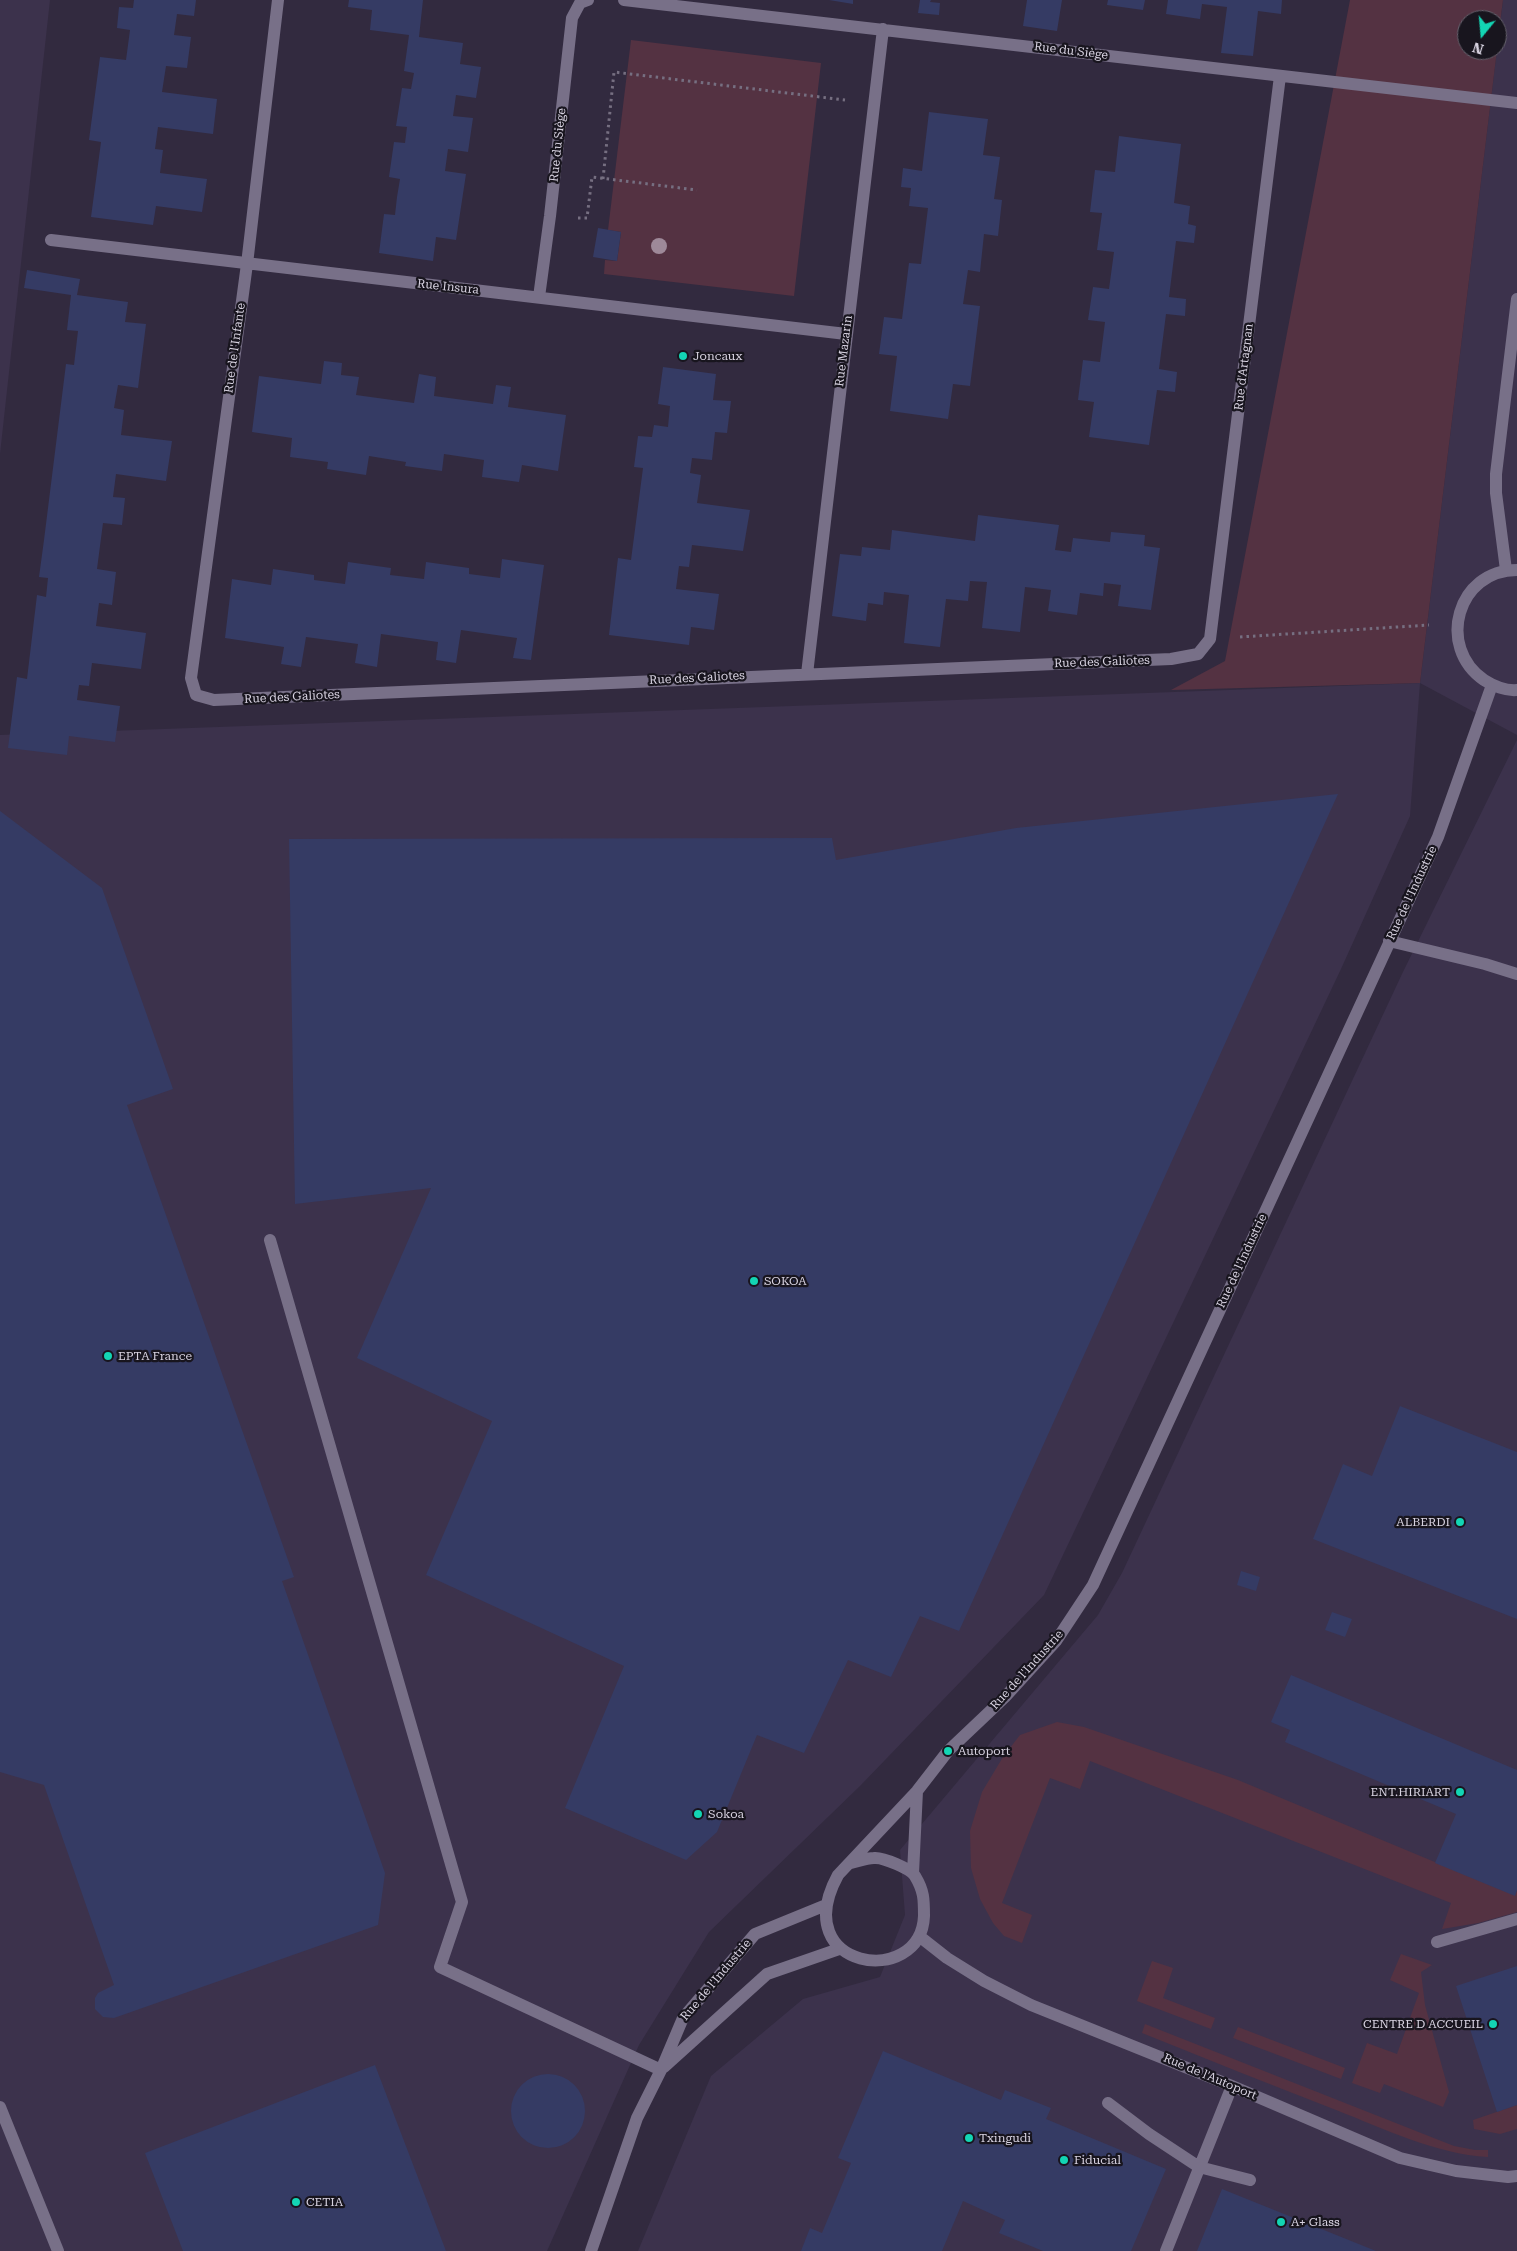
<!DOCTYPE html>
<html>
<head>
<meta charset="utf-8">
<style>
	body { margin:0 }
	#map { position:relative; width:1517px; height:2251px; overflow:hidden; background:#322a3f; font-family:"Roboto Serif",serif }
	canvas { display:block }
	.north { position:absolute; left:1457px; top:10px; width:50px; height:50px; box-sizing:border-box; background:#18151e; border:1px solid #65616c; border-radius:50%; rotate:197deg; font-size:14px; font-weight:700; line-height:20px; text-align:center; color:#d8d3e1 }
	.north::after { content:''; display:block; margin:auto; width:18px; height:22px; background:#13d5b4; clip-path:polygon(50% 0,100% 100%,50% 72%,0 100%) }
</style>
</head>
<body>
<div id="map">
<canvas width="1517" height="2251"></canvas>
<div class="north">N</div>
</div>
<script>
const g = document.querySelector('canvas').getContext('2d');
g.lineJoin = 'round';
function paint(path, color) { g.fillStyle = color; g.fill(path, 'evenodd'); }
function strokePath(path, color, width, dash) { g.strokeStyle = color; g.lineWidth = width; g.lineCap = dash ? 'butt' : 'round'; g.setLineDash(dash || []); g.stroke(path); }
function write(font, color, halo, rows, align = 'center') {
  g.font = font + ' "Roboto Serif",serif'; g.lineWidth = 4.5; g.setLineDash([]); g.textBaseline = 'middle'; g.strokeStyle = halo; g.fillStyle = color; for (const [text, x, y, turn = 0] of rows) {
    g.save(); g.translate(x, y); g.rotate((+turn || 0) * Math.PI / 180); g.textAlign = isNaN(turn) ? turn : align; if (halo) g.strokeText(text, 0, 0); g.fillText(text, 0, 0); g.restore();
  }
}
paint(new Path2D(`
	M0,0H50L0,454Z
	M1503,0H1517V735L1420,683L1410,816L1341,969L1044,1595L860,1786L709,1932L639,2045L547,2251H0V735L1420,683Z
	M1517,740V2251H638L711,2076L803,1999L880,1977L905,1915L900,1850L1098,1615L1122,1573L1402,974Z`), '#3c324c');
paint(new Path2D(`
	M1350,0H1503L1497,47V20H1467V50H1497L1420,683L1171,690L1225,661Z
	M631,40L821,63L794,296L604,274L605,260L617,261L621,232L608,230Z
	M1057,1722L1084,1727L1238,1780L1514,1895L1517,1891V1912L1478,1923L1442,1929L1451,1903L1090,1761L1080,1789L1050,1778L1002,1903L1032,1915L1022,1943L1004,1936L993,1923L980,1899L971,1868L970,1831L982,1792L1003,1757L1020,1735Z
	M1401,1954L1432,1965L1421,1972L1425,2005L1449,2092L1443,2107L1384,2084L1380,2093L1352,2083L1367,2043L1397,2054L1419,1993L1390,1980Z
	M1152,1961L1173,1968L1163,1998L1215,2018L1211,2029L1137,2001Z
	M1145,2024L1454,2146L1475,2150H1488V2157C1435,2154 1385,2129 1336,2110C1271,2085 1207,2059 1142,2033Z
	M1238,2027L1345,2068L1341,2079L1233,2038Z
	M1517,2105V2129L1500,2134L1474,2129L1473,2120Z`), '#543242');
paint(new Path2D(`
	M134,0H196L194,16L177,14L174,35L191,37L187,68L166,66L162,92L217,99L213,134L158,127L155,149L163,150L160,173L207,179L202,212L156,206L153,225L91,217L101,142L89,140L100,57L126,60L130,30L117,28L119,7L133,8Z
	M349,0H423L419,37L463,43L460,64L481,67L476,98L456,95L453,116L473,118L468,152L448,149L445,171L466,174L456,240L436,237L433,261L379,253L384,214L395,215L397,197L400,179L389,177L394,142L405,143L407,127L396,126L402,88L411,89L414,73L404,71L409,35L370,30L372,10L348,7Z
	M829,0H853V4Z
	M920,0H931L930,2L940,3L939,15L918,13Z
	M1027,0H1062L1057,31L1023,26Z
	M1108,0H1145L1143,10L1107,5Z
	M1168,0H1282L1281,14L1258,11L1253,56L1221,53L1227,7L1202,4L1200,19L1166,14Z
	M929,112L988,119L983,155L1000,157L994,199L1002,200L998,236L984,234L980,272L968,270L963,304L980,306L970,386L953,384L948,419L890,411L897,356L879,354L884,317L902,319L909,263L921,264L928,208L909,206L911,188L901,187L903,168L922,171Z
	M1119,136L1181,144L1174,203L1190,206L1188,224L1196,226L1194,243L1176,241L1169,297L1186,299L1185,316L1166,314L1159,369L1177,372L1175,392L1157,390L1149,445L1089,437L1094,402L1078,400L1083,360L1100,362L1105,322L1088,320L1093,287L1109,289L1114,252L1097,250L1102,213L1090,212L1095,170L1115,172Z
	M598,228L621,232L617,261L593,257Z
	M27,270L80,279L77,295L128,302L125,322L146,324L138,388L118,385L114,408L124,410L121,435L172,441L166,481L116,474L113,497L125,498L122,525L103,523L97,569L116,572L112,605L99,603L96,626L146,633L141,669L92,663L89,686L79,685L77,700L120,706L115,742L69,736L67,755L8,748L17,677L27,679L37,595L46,597L48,578L39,577L44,540L66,364L74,365L78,331L67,330L71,295L24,288Z
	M324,361L342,363L341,375L359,377L356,395L414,403L419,374L436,377L434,396L493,404L496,385L511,387L508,407L566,415L558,471L522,465L519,482L482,477L484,460L444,454L442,471L405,466L406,462L369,456L366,475L327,469L328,462L290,457L292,438L252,432L259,376L321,384Z
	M663,367L716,374L713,400L731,401L727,433L715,432L712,460L692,458L690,473L701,475L697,503L750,510L743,551L692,545L689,567L679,566L676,589L719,594L714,630L691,627L689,645L609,635L618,558L631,560L643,468L634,467L638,436L652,437L654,425L668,427L670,406L658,404Z
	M978,515L1059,525L1055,550L1071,552L1073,538L1110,542L1111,532L1145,535L1144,546L1160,548L1151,610L1118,606L1121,585L1104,583L1103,596L1080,593L1077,615L1048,611L1051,590L1025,587L1020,632L982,628L987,582L970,581L968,601L946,599L940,647L904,643L909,595L884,592L883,605L868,603L866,621L832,616L840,554L861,556L862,547L890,550L892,530L975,541Z
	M502,559L544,565L531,660L513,658L517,638L461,630L456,663L436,660L438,642L381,634L377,667L355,663L358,644L306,637L301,667L281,664L284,647L225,638L232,579L271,585L273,569L314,575V580L345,584L348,562L391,568L390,575L424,579L426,562L469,568V574L500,578Z
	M1338,794L959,1631L920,1616L891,1677L848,1660L804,1753L757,1735L717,1832L686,1860L565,1808L624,1666L426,1575L492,1421L357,1358L431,1188L295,1204L289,839L832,838L836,860L1016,828Z
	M0,811L102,888L173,1089L127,1105L294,1577L282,1581L385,1873L378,1925L114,2018L103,2017L95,2009V1998L98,1993L114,1985L44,1785L0,1772Z
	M1400,1406L1517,1452V1619L1313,1539L1343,1464L1372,1476Z
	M1241,1571L1260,1577L1256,1591L1237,1585Z
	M1332,1612L1352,1619L1345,1637L1325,1630Z
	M1291,1675L1517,1770V1890L1515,1896L1435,1863L1456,1814L1285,1742L1290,1730L1271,1722Z
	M1517,1966V2105L1497,2112L1456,1986Z
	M883,2051L1001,2100L1005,2090L1051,2108L1046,2119L1166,2169L1131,2251H1043L999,2233L1005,2220L963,2201L942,2251H801L810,2228L822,2233L851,2163L838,2158Z
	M375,2065L446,2251H183L145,2153Z
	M511 2111a37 37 0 1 1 74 0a37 37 0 1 1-74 0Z
	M1222,2189L1376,2251H1197Z`), '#353b64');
strokePath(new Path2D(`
	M603,179L614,72L845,100
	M578,218H587L592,177L697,190
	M1240,637L1429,625`), '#766f81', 3, [2.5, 4]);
strokePath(new Path2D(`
	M278,0L247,264L191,678L196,695L214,700L1171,659L1198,654L1210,639L1280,76
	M624,0L1517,103
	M51,240L846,334
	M539,297L550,216L572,18L580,3L588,0
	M1506,570L1496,493V474L1517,299
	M1517,570C1457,570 1436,647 1484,680C1493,686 1506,691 1517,690
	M807,674L883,29
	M1389,941L1485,964L1517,974
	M270,1240L462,1902L440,1967L661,2070
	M851,1863C859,1861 867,1858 874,1858C883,1857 911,1869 915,1876C924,1891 924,1899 924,1916C921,1989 786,1970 838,1875L917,1791L948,1751L1005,1697L1056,1641L1093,1585L1438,837L1492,685
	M913,1873L917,1791
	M919,1936L947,1958L984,1981L1031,2005L1232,2086L1400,2158L1456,2171L1508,2177L1517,2176
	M1437,1942L1517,1919
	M664,2067L767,1974L839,1949
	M1108,2103L1149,2134L1199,2167L1250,2180
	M0,2107L58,2251
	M591,2251L637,2118L661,2070L683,2018L755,1934L826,1905
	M1166,2251L1232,2086`), '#787088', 12);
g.fillStyle = '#9e8999';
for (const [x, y] of [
	[659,246]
]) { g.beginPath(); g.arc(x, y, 8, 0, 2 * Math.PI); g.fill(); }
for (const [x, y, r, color] of [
	[683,356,5,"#13d5b4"],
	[754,1281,5,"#13d5b4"],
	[108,1356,5,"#13d5b4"],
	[1460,1522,5,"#13d5b4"],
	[948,1751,5,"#13d5b4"],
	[1460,1792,5,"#13d5b4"],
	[698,1814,5,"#13d5b4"],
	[1493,2024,5,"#13d5b4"],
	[969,2138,5,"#13d5b4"],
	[1064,2160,5,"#13d5b4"],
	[296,2202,5,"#13d5b4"],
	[1281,2222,5,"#13d5b4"]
]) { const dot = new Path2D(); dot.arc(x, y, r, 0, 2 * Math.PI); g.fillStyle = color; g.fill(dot); strokePath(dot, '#18151e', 2); }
write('12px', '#d8d3e1', '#18151e', [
	["Rue du Siège",1071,51,7],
	["Rue du Siège",558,145,-84],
	["Rue Insura",448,287,6],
	["Rue de l'Infante",235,348,-82],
	["Rue Mazarin",844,351,-83],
	["Rue d'Artagnan",1244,367,-83],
	["Rue des Galiotes",1102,662,-2],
	["Rue des Galiotes",697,678,-3],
	["Rue des Galiotes",292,697,-3],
	["Rue de l'Industrie",1412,893,-65],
	["Rue de l'Industrie",1242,1261,-65],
	["Rue de l'Industrie",1027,1670,-48],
	["Rue de l'Industrie",716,1980,-50],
	["Rue de l'Autoport",1210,2077,23]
]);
write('12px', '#d8d3e1', '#18151e', [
	["Joncaux",693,356],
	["SOKOA",764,1281],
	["EPTA France",118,1356],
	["ALBERDI",1450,1522,"right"],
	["Autoport",958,1751],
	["ENT.HIRIART",1450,1792,"right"],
	["Sokoa",708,1814],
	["CENTRE D ACCUEIL",1483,2024,"right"],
	["Txingudi",979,2138],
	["Fiducial",1074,2160],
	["CETIA",306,2202],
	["A+ Glass",1291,2222]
], 'left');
</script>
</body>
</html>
